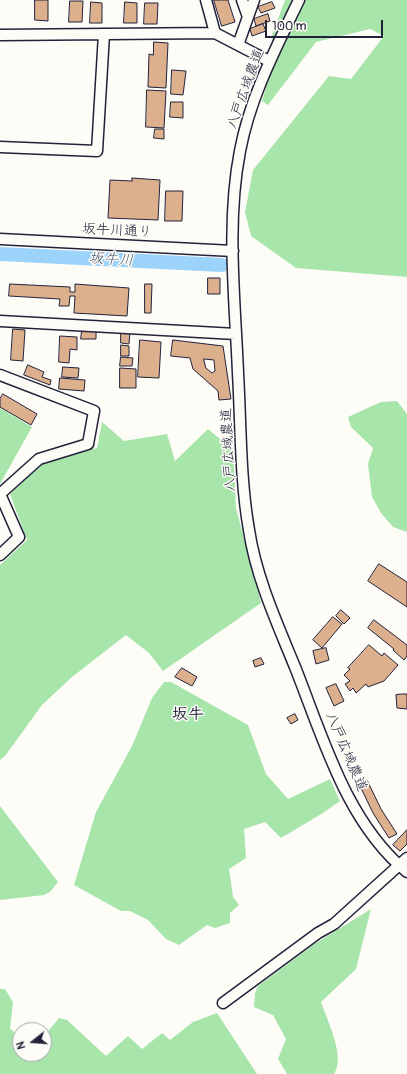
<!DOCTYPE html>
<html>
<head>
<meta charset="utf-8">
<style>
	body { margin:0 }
	#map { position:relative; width:407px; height:1074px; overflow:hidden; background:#fdfcf7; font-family:Pangolin,sans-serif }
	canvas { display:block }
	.north { position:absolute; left:12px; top:1022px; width:40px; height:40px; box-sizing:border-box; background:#fdfcf7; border:1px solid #a5a5ac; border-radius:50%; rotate:253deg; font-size:11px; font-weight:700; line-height:16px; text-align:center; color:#22223b }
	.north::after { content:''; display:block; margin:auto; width:14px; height:18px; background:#22223b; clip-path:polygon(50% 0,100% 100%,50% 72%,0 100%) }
	.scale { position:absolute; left:265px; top:20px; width:118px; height:18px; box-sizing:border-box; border:2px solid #22223b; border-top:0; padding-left:5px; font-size:12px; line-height:14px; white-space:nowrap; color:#22223b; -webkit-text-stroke:3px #fdfcf7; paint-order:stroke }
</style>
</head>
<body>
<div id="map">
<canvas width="407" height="1074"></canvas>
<div class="north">N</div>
<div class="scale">100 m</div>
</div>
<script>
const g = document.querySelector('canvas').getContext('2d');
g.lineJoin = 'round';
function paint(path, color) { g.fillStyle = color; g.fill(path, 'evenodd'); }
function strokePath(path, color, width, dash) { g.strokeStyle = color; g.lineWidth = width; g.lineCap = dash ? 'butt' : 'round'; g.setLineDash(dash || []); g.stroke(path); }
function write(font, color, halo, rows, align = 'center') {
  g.font = font + ' Pangolin,"Klee One",sans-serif'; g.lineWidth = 3; g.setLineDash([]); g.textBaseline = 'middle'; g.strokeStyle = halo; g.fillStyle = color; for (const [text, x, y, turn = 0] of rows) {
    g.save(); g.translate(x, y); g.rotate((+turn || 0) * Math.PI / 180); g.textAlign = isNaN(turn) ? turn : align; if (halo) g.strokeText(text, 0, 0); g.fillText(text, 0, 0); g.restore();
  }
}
paint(new Path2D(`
	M285,0H407V277L296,268L251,236L245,212L253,170L329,76L351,79L384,36L370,29L316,42L268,105L262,101L273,65L272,35Z
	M397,401L407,414V532L393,527L381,513L372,497L368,464L373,448L351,427L348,417L381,402Z
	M0,408L32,427L0,484Z
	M102,422L124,441L167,434L175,461L208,429L233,450L236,508L261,603L163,671L149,653L126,635L72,677L42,705L5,756L0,760V565L27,540L10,494L42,464L97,448Z
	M164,682H171L248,725L266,774L288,799L330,779L340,801L323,813L281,838L265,822L244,829L246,858L229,869L233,897L239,905L230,913V923L215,928L207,925L179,945L166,939L148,920L130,911H121L74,885L96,812L132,746L152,698Z
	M0,806L58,882L50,892L44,895L0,900Z
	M371,909L356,969L321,1002C327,1020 346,1057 334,1074H287L278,1059L286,1039L273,1015L254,1007L255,993L258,986L313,945Z
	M0,989H5L13,1002L10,1029L20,1036V1054H44V1036L59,1018L67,1020L106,1056L128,1036L142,1049L162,1033L170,1040L193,1022L217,1013L257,1074H0Z`), '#a8e5ab');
strokePath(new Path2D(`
	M0,254L222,265`), '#9bd3fa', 14);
const building = new Path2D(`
	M35,0H48V21L35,20Z
	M214,0H228L235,22L222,26Z
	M70,1H83L82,22H69Z
	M91,2L102,3V23H90Z
	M125,2L137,3V23H124Z
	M272,2L275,8L261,13L258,7Z
	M145,3H158L157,24H144Z
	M268,14L270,21L256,26L254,19Z
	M263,24L266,31L252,36L250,29Z
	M154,42L168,43L166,88L148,87L149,54L153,55Z
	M172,70L186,71L183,95L171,94Z
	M147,90L166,91L164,128L146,127Z
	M171,102H183V118L170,117Z
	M155,129H164V139L154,138Z
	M132,178L160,180L158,220L108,218L110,180L132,181Z
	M166,191H183L182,221H165Z
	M208,278H220V294H208Z
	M10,284L70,287V292H75V284L129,288L127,316L74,313L75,296H70L69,306H59L60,299L9,296Z
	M145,284H152L151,313H145Z
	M13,329L25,330L23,361L11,360Z
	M82,331H96V339H81Z
	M121,331L130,332L129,344L121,343Z
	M60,336L77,337V350L70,349L69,363L59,362Z
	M140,340L161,342L159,378L138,377Z
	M173,340L223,346L231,399L219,400L218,391L193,369L190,358L171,356ZM204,359L214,360L215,371L212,373L206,368Z
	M121,345L129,346V356H121Z
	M121,357L133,358L132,366H120Z
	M28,365L44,372L42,377L51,380L50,385L24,375Z
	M63,367L79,368L78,378L62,377Z
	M120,368L136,369V388H120Z
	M60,378L85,380L84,391L59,389Z
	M3,394L37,414L31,425L0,407V399Z
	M379,564L407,582V607L368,581Z
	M341,610L350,618L344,624L336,616Z
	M333,617L342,624L322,648L313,640Z
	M374,620L407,645V656L404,660L393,650L394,649L368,628Z
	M369,645L382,656L384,653L398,665L384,681L368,687L366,684L356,693L353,688L350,691L345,684L350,681L344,675L350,669L348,668Z
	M326,648L329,660L316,664L313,651Z
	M261,658L264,664L255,667L253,661Z
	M182,668L197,677L192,686L175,677Z
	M336,684L344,701L334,706L326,688Z
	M402,694H407V709L397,708L396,695Z
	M295,714L298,720L291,724L287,718Z
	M367,780L381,809L397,834L389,838L373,813L359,784Z
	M407,830V844L400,851L393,845Z`);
paint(building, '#dcaf8d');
strokePath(building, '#22223b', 1);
const minor = new Path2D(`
	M206,0L215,33
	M242,0L248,17
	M299,0C276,48 250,97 240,151C226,223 235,299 238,373C241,425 240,479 249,530C256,577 277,623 295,667C323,737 346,822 407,872
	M0,35L215,33L269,61
	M238,45L254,0
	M0,147L97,151L104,34
	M0,239L233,251
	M0,321L236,334
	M0,375L94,411L88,444L39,459L0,494L19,537L0,555
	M223,1003L318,933L334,924L407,858`);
strokePath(minor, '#22223b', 13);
strokePath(minor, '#fdfcf7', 10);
write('14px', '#22223b', '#fdfcf7', [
	["八戸広域農道",246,89,-70],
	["坂牛川通り",117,231,3],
	["八戸広域農道",229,450,-93],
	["八戸広域農道",346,752,67]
]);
write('italic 15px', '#465774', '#fdfcf7', [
	["坂牛川",111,260,3]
]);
write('bold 16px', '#22223b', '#fdfcf7', [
	["坂牛",188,715]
]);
</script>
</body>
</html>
